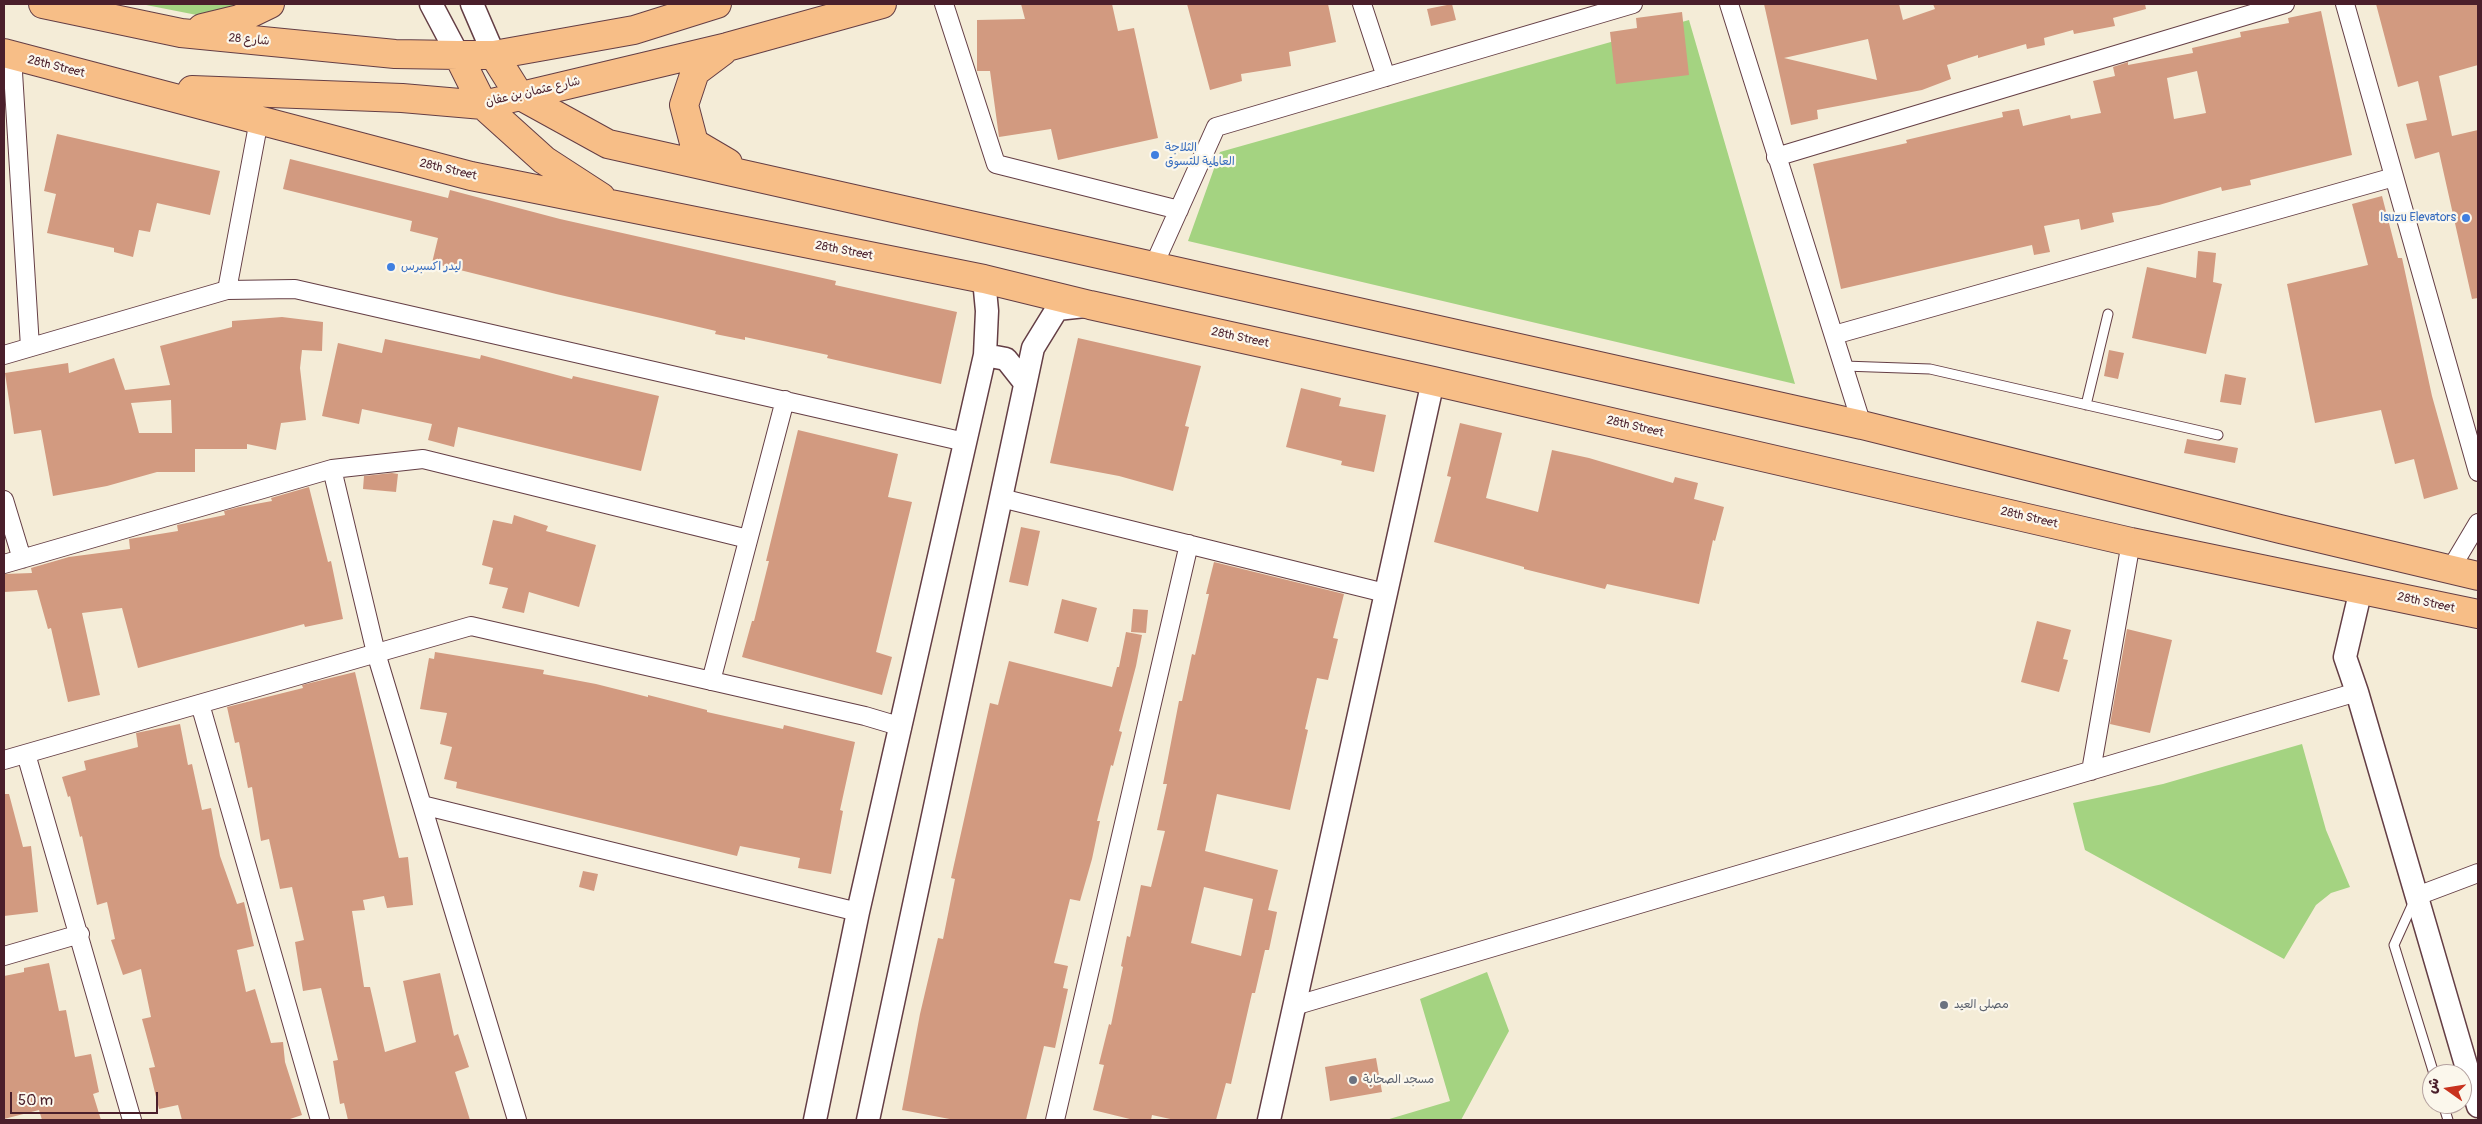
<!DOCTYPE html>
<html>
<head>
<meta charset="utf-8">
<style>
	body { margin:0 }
	#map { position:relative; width:2482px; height:1124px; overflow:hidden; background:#f4ecd7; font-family:Pangolin,"Playpen Sans Arabic",sans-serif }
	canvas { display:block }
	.frame { position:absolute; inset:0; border:5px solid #4a1f2b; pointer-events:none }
	.north { position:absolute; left:2422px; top:1064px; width:50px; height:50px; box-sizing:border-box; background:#fbf7ec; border:1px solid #b4a19f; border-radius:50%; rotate:283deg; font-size:14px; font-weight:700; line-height:20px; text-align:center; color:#4a1f2b }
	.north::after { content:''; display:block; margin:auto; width:18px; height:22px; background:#c8321e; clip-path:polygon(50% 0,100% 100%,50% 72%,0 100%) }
	.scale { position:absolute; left:10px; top:1092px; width:148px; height:22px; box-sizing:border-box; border:2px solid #4a1f2b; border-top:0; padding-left:6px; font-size:15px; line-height:18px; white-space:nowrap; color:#4a1f2b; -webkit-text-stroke:4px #fbf7ec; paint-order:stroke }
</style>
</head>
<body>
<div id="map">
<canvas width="2482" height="1124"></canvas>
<div class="frame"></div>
<div class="north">ش</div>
<div class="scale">50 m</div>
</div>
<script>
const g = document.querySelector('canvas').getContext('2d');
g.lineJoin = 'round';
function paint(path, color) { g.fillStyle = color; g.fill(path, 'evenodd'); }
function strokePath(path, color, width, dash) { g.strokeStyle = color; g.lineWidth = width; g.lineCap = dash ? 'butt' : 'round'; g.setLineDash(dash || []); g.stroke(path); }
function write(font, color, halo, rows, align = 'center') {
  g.font = font + ' Pangolin,"Playpen Sans Arabic",sans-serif'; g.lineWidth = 4.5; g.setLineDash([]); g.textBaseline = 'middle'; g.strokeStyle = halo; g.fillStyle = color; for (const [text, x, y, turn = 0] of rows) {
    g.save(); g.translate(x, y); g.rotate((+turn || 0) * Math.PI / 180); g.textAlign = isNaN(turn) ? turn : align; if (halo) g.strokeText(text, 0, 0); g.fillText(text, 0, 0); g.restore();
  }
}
paint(new Path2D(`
	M141,4H241L207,17Z
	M1689,20L1795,384L1188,241L1220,152Z
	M2302,744L2326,830L2350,887L2331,893L2316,905L2284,959L2085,850L2073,803L2163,784Z
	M1487,972L1509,1031L1461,1120H1386L1450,1101L1420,999Z`), '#a4d381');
paint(new Path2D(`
	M1021,4H1112L1118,31L1134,28L1158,138L1058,160L1051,129L999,137L990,71H977V20L1025,19Z
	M1187,4H1328L1336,42L1289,52L1291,66L1241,74L1242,81L1210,90Z
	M1452,4L1456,20L1431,26L1427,9Z
	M1764,4H1899L1903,20L1935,9L1933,4H2145L2146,9L2113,18L2115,26L2074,34L2073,30L2044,38L2045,45L2027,49L2026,44L1978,58V55L1947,65L1951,79L1922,90L1817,110L1818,119L1791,125ZM1868,39L1877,80L1784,58Z
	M2376,4H2478V65L2439,76L2452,136L2478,130V298L2472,299L2439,152L2415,159L2409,136L2406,124L2427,120L2418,81L2398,87Z
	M2321,11L2352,155L2250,180L2251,185L2222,191L2221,187L2159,205L2112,213L2114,222L2081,230L2079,219L2044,226L2050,252L2034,255L2032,245L1841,289L1813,164L1907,143L1906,140L2003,117L2002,112L2019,109L2023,126L2070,115L2071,119L2101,113L2093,81L2115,76L2113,67L2128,62V65L2193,53L2192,48L2241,37L2240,32L2289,23L2288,18ZM2197,71L2206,113L2174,119L2167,78Z
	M1682,12L1689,75L1616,84L1610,32L1637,28L1636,18Z
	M57,134L220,171L210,215L157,203L150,232L139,230L133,257L114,252V248L47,233L56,194L44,191Z
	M290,159L448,198L450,190L560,219L836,281L835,285L957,312L941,384L827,358L828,355L745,337V340L715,334L716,331L661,318L556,294L432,263L438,238L410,231L412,221L283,189Z
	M2382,196L2398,258H2402L2432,396L2458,489L2424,499L2414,459L2395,464L2381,410L2315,423L2287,284L2368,265L2352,204Z
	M2198,251L2216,253L2213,282L2222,284L2206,354L2132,338L2147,267L2196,278Z
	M282,317L323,322L322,351L302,350L300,368L306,420L281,423L276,450L247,444V449H195V472H157L107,486L53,496L41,430L14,434L5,373L68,363L69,373L114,358L125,390L170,385L160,346L232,327V321ZM171,400L172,433H139L131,403Z
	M1078,338L1201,366L1185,426L1189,427L1173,491L1119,476L1050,463Z
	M385,339L480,359L481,355L572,379L573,376L659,396L641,471L458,427L454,447L428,440L432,424L362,409L359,424L322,416L338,343L382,353Z
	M2109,350L2124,353L2118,379L2104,376Z
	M2225,374L2246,378L2241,405L2220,402Z
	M1301,388L1341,398L1339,406L1386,415L1374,472L1341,465L1342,461L1286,447Z
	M1460,423L1502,433L1486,498L1538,512L1552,450L1589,458L1673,483L1675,477L1698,483L1694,499L1724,507L1715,541L1713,540L1699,604L1607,584L1605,589L1524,569V567L1434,542L1451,477L1447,476Z
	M798,430L898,454L888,497L912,502L876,652L892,657L882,695L742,657L752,621H754L769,561H766Z
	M2187,439L2238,448L2235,463L2184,453Z
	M392,473L398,474L396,492L363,489L364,476Z
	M309,487L328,562L331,561L343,619L305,627L304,624L138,668L122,608L82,613L100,695L68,702L51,628L48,629L37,590L4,592V574L32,573L31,568L69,557L130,549L129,539L178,531L177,525L225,515L224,511L239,507L272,501L271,498Z
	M514,515L548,526L546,531L596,545L579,607L529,592L524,613L502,608L508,588L489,584L493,568L482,565L493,520L512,524Z
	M1021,527L1040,531L1028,586L1009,582Z
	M1214,562L1344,594L1333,638L1338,639L1328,680L1317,678L1305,729L1308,730L1290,810L1217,794L1205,851L1278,870L1268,910L1277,912L1269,950H1265L1255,993H1252L1231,1084L1226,1083L1216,1120H1175L1152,1115L1151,1120H1134L1093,1110L1104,1065L1099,1064L1109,1024L1111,1025L1123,967L1121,966L1127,936L1130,937L1141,885L1151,887L1165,831L1157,830L1167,784H1163L1179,701H1182L1192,654L1195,655L1209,594H1206ZM1204,887L1253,899L1241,956L1191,943Z
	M1062,599L1097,608L1088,642L1054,633Z
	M1133,609L1148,610L1146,633L1131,632Z
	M2037,621L2071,630L2063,659L2068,660L2059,692L2021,682Z
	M2127,629L2172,640L2150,733L2110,724Z
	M1126,632L1142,635L1136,666L1119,731L1122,732L1113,766L1111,765L1097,821H1100L1092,859L1080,901L1070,899L1054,963L1068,966L1063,988L1068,989L1055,1048L1044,1046L1026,1120H955L902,1110L920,1014L938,938L943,939L955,879L951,878L990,703L998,705L1009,661L1112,687L1117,667H1119Z
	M435,652L544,670L543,674L596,684L648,697V695L707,710V712L783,729L784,725L855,742L840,810L843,811L831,874L798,868L800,858L740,846L737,856L456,788L457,782L444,779L452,747L440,744L447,713L420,709L429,658L434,659Z
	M355,672L399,858L408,857L413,905L387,908L384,896L363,900L365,910L352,911L364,987H370L385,1052L416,1042L403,981L440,973L454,1036L458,1034L469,1067L455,1072L470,1120H348L344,1103L340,1104L333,1061L338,1060L321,988L303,991L295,942L304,940L292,887L280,889L269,839L261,841L252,787L248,788L239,742L235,743L227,707L303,688L302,685Z
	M180,724L188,765L192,764L202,810L211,808L220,856L237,904L244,902L254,946L237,950L246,992L255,989L271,1043L283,1042L285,1062L302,1115L287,1120H182L178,1105L159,1109L149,1068L155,1067L142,1019L151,1017L141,969L123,975L111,940L115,939L107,902L97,905L82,836L80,837L70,796L68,797L62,777L86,770L84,761L138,747L136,733Z
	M4,794H9L23,847L31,846L38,912L4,916Z
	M583,871L598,874L594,891L579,887Z
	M49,963L59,1011L66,1010L75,1057L91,1054L99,1092L93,1094L101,1120H42L39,1110L4,1119V976L24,972V968Z
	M1376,1058L1382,1092L1330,1101L1325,1067Z`), '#d29a80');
const service = new Path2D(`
	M1844,366L1930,369L2218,435
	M2086,405L2108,314
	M2414,901L2394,945L2434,1074
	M2443,1104L2448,1120`);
const minor = new Path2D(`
	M944,4L996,164L1179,210
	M1362,4L1386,77
	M1729,4L1862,425
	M2345,4L2478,472
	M12,56L30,347
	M1776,157L2285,4
	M1153,267L1216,127L1633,4
	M227,290L259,120
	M1834,335L2394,177
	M4,355L227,290L295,289L965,442
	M332,469L376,653L517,1120
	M1001,498L1385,593
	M4,500L22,559
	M4,564L332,469L423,459L748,539
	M2450,570L2478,523
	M711,681L785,400
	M200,704L320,1120
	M26,754L132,1120
	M4,760L471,626L865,716L902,727
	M2091,771L2131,542
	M422,805L858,912
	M2417,896L2478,873
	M4,956L80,934
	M1294,1006L2357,692
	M1055,1120L1189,544`);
const tertiary = new Path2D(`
	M431,4L458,55
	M472,4L494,55
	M985,355L1006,359L1025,383
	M2361,589L2345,657L2357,692L2478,1106
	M815,1120L858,912L985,355L987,311L984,279
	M868,1120L1033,348L1057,309L1085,306
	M1269,1120L1433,381`);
const primary = new Path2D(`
	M43,4L181,33L395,54L458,55H494L634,30L717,4
	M202,28L239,19L270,4
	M723,51L695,72L684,105L694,143L728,163
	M4,53L471,176L984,279L1090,305L1433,381L2131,542L2478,614
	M458,55L483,105L544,160L601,197
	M494,55L519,95L608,144L1862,425L2280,529L2478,576
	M192,90L402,98L483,105L727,47L882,4`);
strokePath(service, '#643e45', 11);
strokePath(minor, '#643e45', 20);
strokePath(tertiary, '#643e45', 25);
strokePath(primary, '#643e45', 30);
strokePath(service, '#fff', 9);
strokePath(minor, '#fff', 18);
strokePath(tertiary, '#fff', 22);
strokePath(primary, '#f7be87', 28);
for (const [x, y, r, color] of [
	[1155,155,5,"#3f7fe0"],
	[2466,218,5,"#3f7fe0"],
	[391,267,5,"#3f7fe0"],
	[1944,1005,5,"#6b7280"],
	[1353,1080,5,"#6b7280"]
]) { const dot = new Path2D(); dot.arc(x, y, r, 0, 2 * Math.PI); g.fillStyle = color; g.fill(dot); strokePath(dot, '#fbf7ec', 2); }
write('12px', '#4a1f2b', '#fbf7ec', [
	["شارع 28",249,40,5],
	["28th Street",56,67,14],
	["شارع عثمان بن عفان",533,92,-13],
	["28th Street",448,170,13],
	["28th Street",844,251,11],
	["28th Street",1240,338,12],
	["28th Street",1635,427,13],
	["28th Street",2029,518,13],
	["28th Street",2426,603,12]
]);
write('12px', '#366cbe', '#fbf7ec', [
	["الثلاجة",1165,148],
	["العالمية للتسوق",1165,162],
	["Isuzu Elevators",2456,218,"right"],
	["ليدر اكسبرس",401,267]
], 'left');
write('12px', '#5b616d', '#fbf7ec', [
	["مصلى العيد",1954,1005],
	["مسجد الصحابة",1363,1080]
], 'left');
</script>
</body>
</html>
